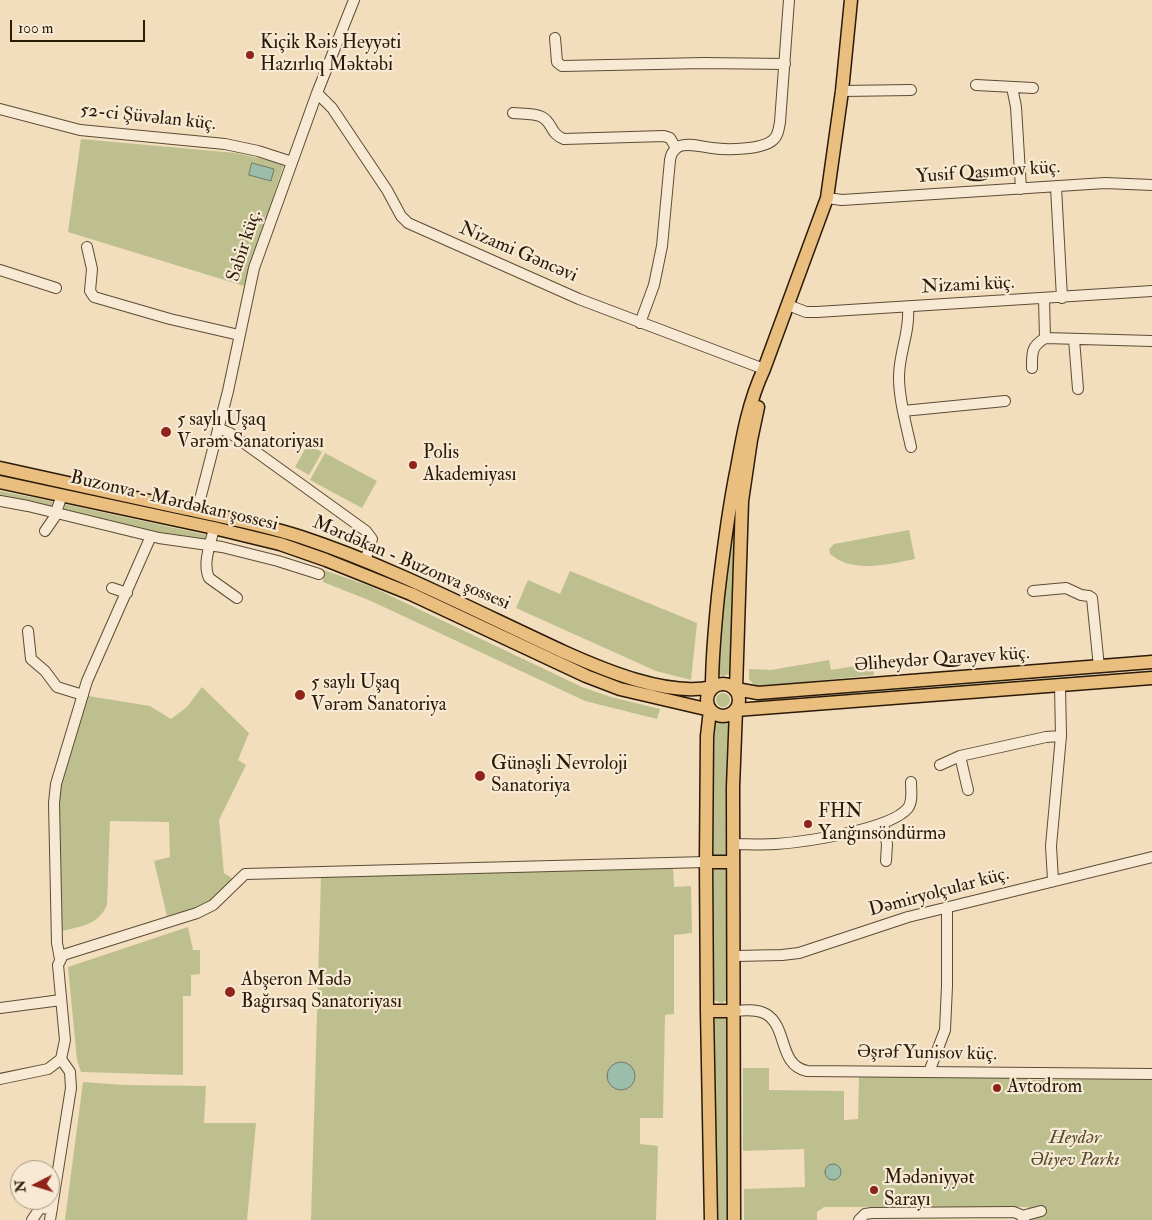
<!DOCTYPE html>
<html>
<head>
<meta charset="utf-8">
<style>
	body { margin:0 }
	#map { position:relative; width:1152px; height:1220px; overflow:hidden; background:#f2ddbc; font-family:"IM FELL Double Pica",serif }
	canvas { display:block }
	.north { position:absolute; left:10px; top:1160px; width:50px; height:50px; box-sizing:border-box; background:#f7e9d3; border:1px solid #a59782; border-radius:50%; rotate:265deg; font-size:14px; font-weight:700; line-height:20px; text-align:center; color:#2a1b08 }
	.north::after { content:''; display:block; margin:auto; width:18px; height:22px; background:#8f2418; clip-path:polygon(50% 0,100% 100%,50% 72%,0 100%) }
	.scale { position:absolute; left:10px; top:20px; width:135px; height:22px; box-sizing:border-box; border:2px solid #2a1b08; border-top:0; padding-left:6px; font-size:15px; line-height:18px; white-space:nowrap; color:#2a1b08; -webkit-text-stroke:4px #f7e9d3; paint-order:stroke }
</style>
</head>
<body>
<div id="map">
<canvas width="1152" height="1220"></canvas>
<div class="north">N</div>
<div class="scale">100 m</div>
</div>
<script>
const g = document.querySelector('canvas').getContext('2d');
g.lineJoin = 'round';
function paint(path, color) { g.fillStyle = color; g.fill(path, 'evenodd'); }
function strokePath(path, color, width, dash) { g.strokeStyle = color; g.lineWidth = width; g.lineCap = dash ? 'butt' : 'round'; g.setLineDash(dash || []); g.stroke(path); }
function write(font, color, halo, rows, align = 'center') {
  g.font = font + ' "IM FELL Double Pica",serif'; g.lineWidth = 4.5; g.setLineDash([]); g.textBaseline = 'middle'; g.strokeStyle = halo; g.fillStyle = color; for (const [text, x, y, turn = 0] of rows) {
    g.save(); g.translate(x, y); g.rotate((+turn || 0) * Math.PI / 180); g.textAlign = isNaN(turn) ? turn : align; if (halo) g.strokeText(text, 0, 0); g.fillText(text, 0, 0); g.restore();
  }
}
paint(new Path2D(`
	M81,139L236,153L284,164L244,286L68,232Z
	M308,444L322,452L309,475L295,467Z
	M325,453L377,481L362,508L310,480Z
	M0,491L55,502L54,510L0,497Z
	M64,504L207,535L206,541L162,535L61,512Z
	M733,516H735L730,674L723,676L718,674L730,517Z
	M909,530L915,559C888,564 853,574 830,554L829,549L834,544Z
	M324,570L372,587L582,687L611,697L660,709L657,719L585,701L371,601L323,582Z
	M570,571L697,623L691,680L656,671L516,608L528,580L560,594Z
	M829,660L831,670L873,663L874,675L756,687L749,679V669L771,670Z
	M202,687L249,733L238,760L246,765L219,820L224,873L233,879L211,901L198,908L167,916L154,861L170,857L169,822L110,821L107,905C97,927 81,925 60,932L58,790L88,696L150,706L171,719L187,707Z
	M716 700a7 7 0 1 1 14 0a7 7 0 1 1-14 0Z
	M721,721L728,722V855H712L713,722Z
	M673,867L674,887L691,886L692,933L674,935V1014L665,1015L663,1118H640V1144L658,1146L656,1220H311L321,877Z
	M712,869H728V1000L721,1003L714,1000Z
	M188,927L193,950H200V974L191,975V996H183V1075L81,1072L77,1060L68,967Z
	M722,1016L729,1020V1220H716L714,1019Z
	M743,1068H769V1090L844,1091V1120L858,1119L859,1077H1030L1033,1080L1152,1078V1220H1029L1028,1207H824L817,1212V1220H744V1189L805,1187L804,1149L743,1151Z
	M83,1082L124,1085L206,1086L204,1123H256L247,1220H65Z`), '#bdc08e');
const water = new Path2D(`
	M252,163L274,169L271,181L249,175Z
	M607 1076a14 14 0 1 1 28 0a14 14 0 1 1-28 0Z
	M825 1172a8 8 0 1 1 16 0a8 8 0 1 1-16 0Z`);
paint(water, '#9cbdaa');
strokePath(water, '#6e7c69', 1);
const minor = new Path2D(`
	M555,38L557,62L562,66L704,63L785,64
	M976,85L1033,88
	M1012,87L1016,107L1021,189
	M842,91L911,90
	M317,93L332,108L387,190L401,216L408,223L579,299L764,369
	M0,109L80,130L225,144L258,151L292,162
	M513,113C521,114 534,113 542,117C553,123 550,134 564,139L664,136L670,138L676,148
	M1056,187L1062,298
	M827,198L842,200L1105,183L1152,185
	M87,247L92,269L90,291L94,297L170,319L239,335
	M0,270L56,288
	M1044,299L1045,338L1152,341
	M788,305L806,312H817L1152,291
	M908,307C910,333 899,352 899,377C899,400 906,424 911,447
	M640,323L654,285L662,246L670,160C671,155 672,151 678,147C687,142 702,147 712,148C726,150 762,150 773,140C778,136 779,128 780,122L789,0
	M1074,339L1078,389
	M1032,368C1032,352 1031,347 1045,338
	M903,411L1005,401
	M218,428L230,433L366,531L372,539L365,561
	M0,501L28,506L159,538L222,547L278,561L319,574
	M197,511L228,391L254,268L317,93L354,0
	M214,528C211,543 202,563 209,578L237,598
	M45,531L54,518L62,495
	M112,588L127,593
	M1033,591L1066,588L1081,595L1089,596L1092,598L1099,667
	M28,631L31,659L45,671L57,687L83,695
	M960,756L968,790
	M940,765L960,756L1046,737L1061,736
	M883,823L887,844L886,861
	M733,844C748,844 762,845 776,844C804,842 890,830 908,808C913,801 911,790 911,782
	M1053,880L1051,846L1061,736L1060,686
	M735,956L782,955L799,953L908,917L1152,857
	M60,959L57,943L54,803L56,784L87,681L151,536
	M0,1008L61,1000
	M735,1011C745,1010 757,1009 766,1014C788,1027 778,1065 807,1071L1152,1074
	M929,1072L945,1030L947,986V908
	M0,1079L48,1069L61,1059L65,1040L58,965L63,955L197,913L213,905L245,874L706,862
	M1022,1216L1041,1211
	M32,1220L40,1208L52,1209
	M50,1220L71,1088L70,1072L61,1059
	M859,1220L865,1214L872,1213L1014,1212L1021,1215L1024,1220`);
const major = new Path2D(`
	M758,407L751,440L742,501L736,689L758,693L1152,662
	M0,468C59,481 118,494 177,507C219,516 261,524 301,537C392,567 477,612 564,652C604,670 668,697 712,687C712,656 715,626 718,596C723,553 728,511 737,468C743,434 749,401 764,369L827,198L842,91L851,0
	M0,482L214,528L280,544L326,560L411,594L586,676L620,689L710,710L707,736L706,862L707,1011L711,1220
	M707 700a16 16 0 1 1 32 0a16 16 0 1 1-32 0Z
	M706,862H733
	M707,1011H735
	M734,1220L733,787L736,710L1152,678`);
strokePath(minor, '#5c4c35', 12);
strokePath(major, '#2a1b08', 15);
strokePath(minor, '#f7e9d3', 10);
strokePath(major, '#e9be7e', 12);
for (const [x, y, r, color] of [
	[250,55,5,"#8f2418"],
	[166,432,6,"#8f2418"],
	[413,465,5,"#8f2418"],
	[300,695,6,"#8f2418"],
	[480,776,6,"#8f2418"],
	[808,824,5,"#8f2418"],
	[230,992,6,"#8f2418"],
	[997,1088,5,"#8f2418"],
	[874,1190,5,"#8f2418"]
]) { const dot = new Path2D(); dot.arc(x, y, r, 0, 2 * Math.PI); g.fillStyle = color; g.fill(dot); strokePath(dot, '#f7e9d3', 2); }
write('19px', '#2a1b08', '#f7e9d3', [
	["Kiçik Rəis Heyyəti",260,44],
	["Hazırlıq Məktəbi",260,66],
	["5 saylı Uşaq",177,421],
	["Vərəm Sanatoriyası",177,443],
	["Polis",423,454],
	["Akademiyası",423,476],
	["5 saylı Uşaq",311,684],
	["Vərəm Sanatoriya",311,706],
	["Günəşli Nevroloji",491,765],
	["Sanatoriya",491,787],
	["FHN",818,813],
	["Yanğınsöndürmə",818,835],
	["Abşeron Mədə",241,981],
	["Bağırsaq Sanatoriyası",241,1003],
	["Avtodrom",1007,1088],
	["Mədəniyyət",884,1179],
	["Sarayı",884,1201]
], 'left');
write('19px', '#2a1b08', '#f7e9d3', [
	["52-ci Şüvəlan küç.",148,118,6],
	["Yusif Qasımov küç.",988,173,-4],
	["Sabir küç.",245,246,-72],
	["Nizami Gəncəvi",518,253,23],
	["Nizami küç.",968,286,-3],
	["Buzonva - Mərdəkan şossesi",174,502,13],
	["Mərdəkan - Buzonva şossesi",411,564,23],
	["Əliheydər Qarayev küç.",942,660,-4],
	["Dəmiryolçular küç.",939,893,-15],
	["Əşrəf Yunisov küç.",927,1054,1]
]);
write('italic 19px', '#564d30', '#f7e9d3', [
	["Heydər",1075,1139],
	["Əliyev Parkı",1075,1161]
]);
</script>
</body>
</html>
